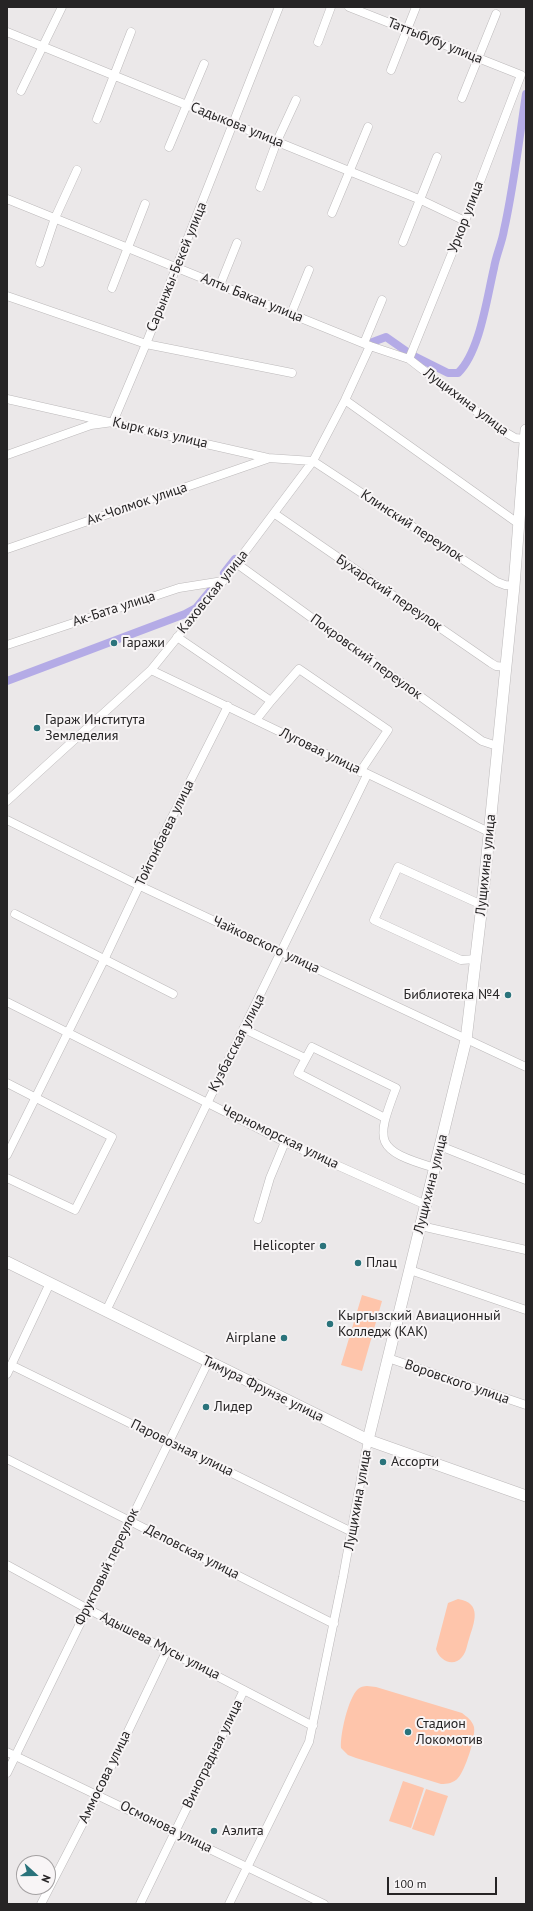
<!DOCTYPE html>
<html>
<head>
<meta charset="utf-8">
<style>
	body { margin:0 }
	#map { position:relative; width:533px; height:1911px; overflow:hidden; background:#ebe8e9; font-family:"PT Sans",sans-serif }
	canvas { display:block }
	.frame { position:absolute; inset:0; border:8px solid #262425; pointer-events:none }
	.north { position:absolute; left:16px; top:1855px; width:40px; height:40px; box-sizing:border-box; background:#f8f5f6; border:1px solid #a4a1a2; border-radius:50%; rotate:111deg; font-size:11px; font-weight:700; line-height:16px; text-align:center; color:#262425 }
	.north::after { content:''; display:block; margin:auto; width:14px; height:18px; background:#2a737b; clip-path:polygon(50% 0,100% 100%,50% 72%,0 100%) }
	.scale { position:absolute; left:387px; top:1877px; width:110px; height:18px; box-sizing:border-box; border:2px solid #262425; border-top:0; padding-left:5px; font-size:12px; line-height:14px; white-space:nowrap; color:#262425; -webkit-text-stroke:3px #f8f5f6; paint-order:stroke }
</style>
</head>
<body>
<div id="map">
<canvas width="533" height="1911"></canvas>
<div class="frame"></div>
<div class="north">N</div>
<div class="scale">100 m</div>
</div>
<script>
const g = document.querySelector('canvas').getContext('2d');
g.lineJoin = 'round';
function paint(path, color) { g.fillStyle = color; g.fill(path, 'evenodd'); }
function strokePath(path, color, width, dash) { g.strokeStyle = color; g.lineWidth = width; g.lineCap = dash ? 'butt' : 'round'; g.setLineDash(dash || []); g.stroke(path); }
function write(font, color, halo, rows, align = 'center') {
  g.font = font + ' "PT Sans",sans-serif'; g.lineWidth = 4; g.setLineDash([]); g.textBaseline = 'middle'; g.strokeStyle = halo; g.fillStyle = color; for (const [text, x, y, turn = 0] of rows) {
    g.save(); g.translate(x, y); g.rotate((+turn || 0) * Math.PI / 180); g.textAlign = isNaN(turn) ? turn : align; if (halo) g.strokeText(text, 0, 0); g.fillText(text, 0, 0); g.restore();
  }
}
paint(new Path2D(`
	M362,1295L382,1301L362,1371L341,1365Z
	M458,1599C483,1603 474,1623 469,1639C467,1645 466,1653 462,1657C453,1668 439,1660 436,1649L448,1603Z
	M367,1686L376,1687L462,1713C467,1717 472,1720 474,1727C476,1737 465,1771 458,1778C454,1783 447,1784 441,1784L356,1758L348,1755L341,1748C340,1735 348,1698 358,1689C360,1687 364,1686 367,1686Z
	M403,1781L424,1788L411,1828L389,1821Z
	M426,1789L448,1796L434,1836L412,1829Z`), '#fec5ab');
strokePath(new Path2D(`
	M370,343L386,337L406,351
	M414,356L448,373H458C480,352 487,297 494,268C496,255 502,243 504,230C514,185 519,140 526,94
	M224,573L235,559
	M7,681L185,614L196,608L210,591`), '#b4abe6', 8);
const street = new Path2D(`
	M349,7L521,75L465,221L409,359
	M7,32L349,171L421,200L465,221
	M318,42L331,7
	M391,70L416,7
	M21,91L62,7
	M462,98L496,14
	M97,119L131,32
	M169,147L204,64
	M260,187L277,141L296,100
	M7,199L370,346L409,359L498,428L515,438L525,439
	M332,213L368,127
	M403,242L437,157
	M40,263L55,218L77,170
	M220,285L237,243
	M112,288L145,204
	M7,296L146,344L292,373
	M291,314L309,270
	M364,343L382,300
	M7,399L268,458L313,461L497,582L505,585L514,586
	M345,400L519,524
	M7,455L91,425L113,422L146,344L279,7
	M275,514L491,663L496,666L505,667
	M7,549L267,459
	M236,563L482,741L497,746
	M177,637L271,701L299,669L388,730L360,772
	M7,645L179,588L223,581
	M151,670L489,832
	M256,720L271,701
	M7,801L151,670L223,581L313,461L345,400L370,346
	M7,820L140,886L526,1067
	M15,914L173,994
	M476,959L461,960L374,920L398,867L482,905
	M7,1002L285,1142L426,1205
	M244,1029L305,1058
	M7,1083L112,1137L75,1210L7,1178
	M385,1118L298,1073L312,1047L396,1088C375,1143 375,1150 435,1168
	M440,1146L526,1180
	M7,1155L104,960L170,821L228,706
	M258,1219L270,1178L285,1142
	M421,1226L526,1250
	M410,1270L526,1310
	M106,1311L367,775
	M388,1358L526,1405
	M11,1365L352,1532
	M7,1374L50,1283
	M7,1459L334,1624
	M7,1565L86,1608L313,1726
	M7,1752L324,1904
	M7,1773L208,1362
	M41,1904L98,1794L167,1650
	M140,1904L244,1690
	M229,1904L309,1742L343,1577L368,1440`);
const secondary = new Path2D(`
	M7,1262L368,1440L526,1496
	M368,1440L466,1040L482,905L514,586L526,430`);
strokePath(street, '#bcb9ba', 9);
strokePath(secondary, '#bcb9ba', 12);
strokePath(street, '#fff', 8);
strokePath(secondary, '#fff', 11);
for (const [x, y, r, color] of [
	[114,643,4,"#2a737b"],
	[37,728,4,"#2a737b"],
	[508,995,4,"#2a737b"],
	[323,1246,4,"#2a737b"],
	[358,1263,4,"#2a737b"],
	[330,1324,4,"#2a737b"],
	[284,1338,4,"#2a737b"],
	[206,1407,4,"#2a737b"],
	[383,1462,4,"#2a737b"],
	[408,1732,4,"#2a737b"],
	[214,1831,4,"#2a737b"]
]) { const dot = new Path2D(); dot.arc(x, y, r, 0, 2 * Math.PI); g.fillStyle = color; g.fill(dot); strokePath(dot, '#f8f5f6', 1.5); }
write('14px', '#262425', '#f8f5f6', [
	["Таттыбубу улица",435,41,22],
	["Садыкова улица",237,125,22],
	["Уркор улица",466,217,-69],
	["Сарынжы-Бекей улица",177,267,-68],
	["Алты Бакан улица",252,298,22],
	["Лущихина улица",466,402,37],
	["Кырк кыз улица",160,433,13],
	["Ак-Чолмок улица",137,504,-19],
	["Клинский переулок",412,526,33],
	["Каховская улица",213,592,-51],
	["Бухарский переулок",389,593,34],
	["Ак-Бата улица",114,609,-18],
	["Покровский переулок",366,657,36],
	["Луговая улица",320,751,26],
	["Тойгонбаева улица",165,833,-64],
	["Лущихина улица",486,865,-84],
	["Чайковского улица",266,945,25],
	["Кузбасская улица",237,1043,-63],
	["Черноморская улица",280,1137,26],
	["Лущихина улица",431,1184,-76],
	["Воровского улица",457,1382,19],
	["Тимура Фрунзе улица",263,1389,26],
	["Паровозная улица",182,1448,26],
	["Лущихина улица",358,1500,-80],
	["Деповская улица",192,1552,27],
	["Фруктовый переулок",107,1567,-64],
	["Адышева Мусы улица",160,1646,27],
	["Виноградная улица",213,1754,-64],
	["Аммосова улица",105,1777,-64],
	["Осмонова улица",166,1827,26]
]);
write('14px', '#262425', '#f8f5f6', [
	["Гаражи",122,643],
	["Гараж Института",45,720],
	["Земледелия",45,736],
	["Библиотека №4",500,995,"right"],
	["Helicopter",315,1246,"right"],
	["Плац",366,1263],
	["Кыргызский Авиационный",338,1316],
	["Колледж (КАК)",338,1332],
	["Airplane",276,1338,"right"],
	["Лидер",214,1407],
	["Ассорти",391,1462],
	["Стадион",416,1724],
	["Локомотив",416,1740],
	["Аэлита",222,1831]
], 'left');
</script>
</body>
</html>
